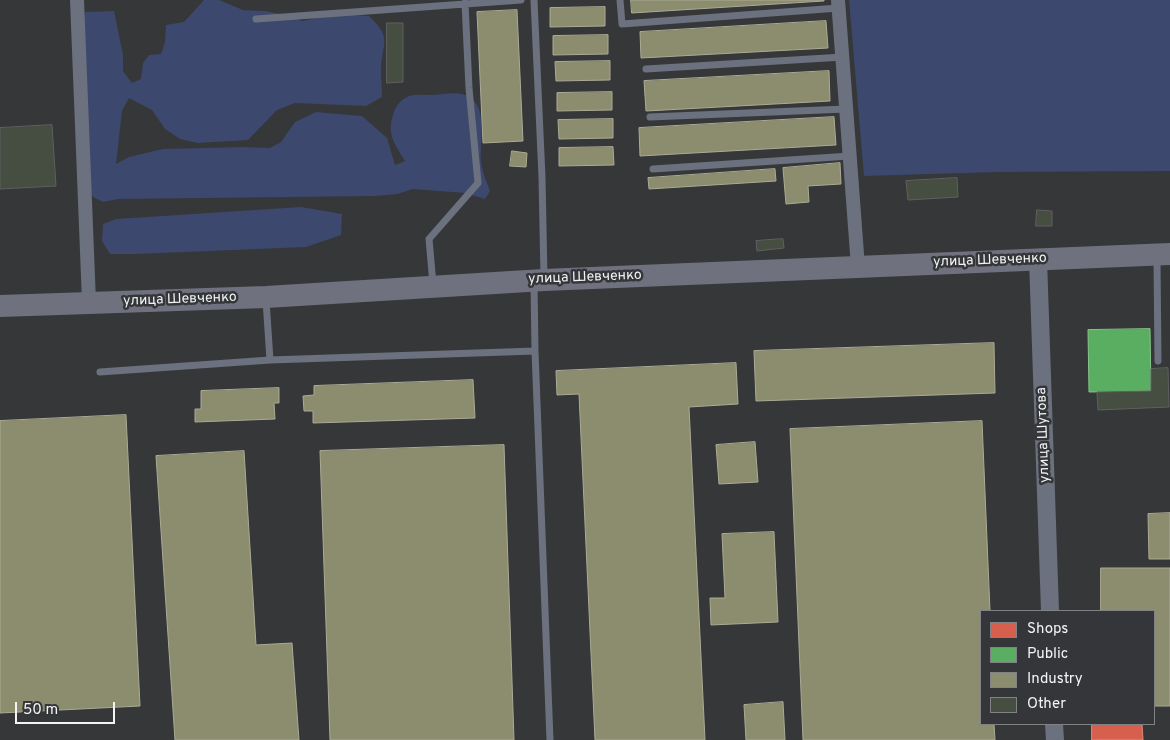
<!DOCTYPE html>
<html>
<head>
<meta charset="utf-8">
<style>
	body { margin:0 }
	#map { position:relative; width:1170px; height:740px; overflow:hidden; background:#363738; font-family:Overpass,sans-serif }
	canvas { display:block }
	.legend { position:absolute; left:980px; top:610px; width:175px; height:115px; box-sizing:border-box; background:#353639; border:1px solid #818284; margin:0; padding:6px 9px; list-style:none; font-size:15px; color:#f2f3f5 }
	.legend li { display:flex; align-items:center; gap:10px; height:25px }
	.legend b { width:25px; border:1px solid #818284 }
	.scale { position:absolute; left:15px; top:702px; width:100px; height:22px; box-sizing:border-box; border:2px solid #f2f3f5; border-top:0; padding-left:6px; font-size:15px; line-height:18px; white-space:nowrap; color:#f2f3f5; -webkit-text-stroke:4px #353639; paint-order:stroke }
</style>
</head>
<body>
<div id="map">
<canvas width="1170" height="740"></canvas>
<ul class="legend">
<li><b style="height:14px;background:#d6604d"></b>Shops</li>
<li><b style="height:14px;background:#5aae61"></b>Public</li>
<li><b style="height:14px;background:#8c8c6e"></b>Industry</li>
<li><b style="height:14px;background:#454e41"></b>Other</li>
</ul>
<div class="scale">50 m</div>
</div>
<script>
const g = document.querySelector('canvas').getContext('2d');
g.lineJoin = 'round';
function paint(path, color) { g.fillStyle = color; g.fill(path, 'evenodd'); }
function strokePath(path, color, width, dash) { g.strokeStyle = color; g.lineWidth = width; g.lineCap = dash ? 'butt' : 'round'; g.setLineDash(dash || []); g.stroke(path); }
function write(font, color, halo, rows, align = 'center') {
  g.font = font + ' Overpass,sans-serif'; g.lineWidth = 5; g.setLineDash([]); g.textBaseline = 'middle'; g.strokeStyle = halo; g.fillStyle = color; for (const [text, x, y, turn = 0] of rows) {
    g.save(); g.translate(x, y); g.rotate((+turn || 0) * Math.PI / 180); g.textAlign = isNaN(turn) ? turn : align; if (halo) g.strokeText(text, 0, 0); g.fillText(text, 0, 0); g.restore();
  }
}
paint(new Path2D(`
	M204,0H219L243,10L265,11L285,15L303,21L332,14L369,16C393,39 382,41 381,70C381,79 382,88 382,97L366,106L295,103L277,110L248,140L198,143L180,139L165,129L152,110L129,98L122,111L116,164L129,157L163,149L243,147L270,148L281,142L295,122L316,112L362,116L387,138L395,165L405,161C394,143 386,133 394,112C396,105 402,99 409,96C416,94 425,95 432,95C449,94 466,88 477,105C485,119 480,146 481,162C482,172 487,182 490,191L485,199L465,193L413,189L397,194L375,196L118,199L103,202L93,197L89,189L81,29L85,12L114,11L123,55V71L132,83L141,79L143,63L149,55L161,54L165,42L166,25L184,22Z
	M849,0H1170V171L998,172L864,176Z
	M301,207L342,214L341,235L306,247L136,254H110L102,241L103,224L116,219Z`), '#3c486e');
const shops = new Path2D(`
	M1092,724H1142L1143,740H1092Z`);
paint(shops, '#d6604d');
strokePath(shops, '#de8c7f', 1);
const public = new Path2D(`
	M1150,329L1151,391L1089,392L1088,330Z`);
paint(public, '#5aae61');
strokePath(public, '#88c38d', 1);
const industry = new Path2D(`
	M631,0H824V1L632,13Z
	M605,7V26L550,27V8Z
	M517,10L523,141L483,143L477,12Z
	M826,21L828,48L641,58L640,32Z
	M608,35V54L553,55V36Z
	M610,61V80L556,81L555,62Z
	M829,71L830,101L646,111L644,81Z
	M612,92V110L557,111V93Z
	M834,117L836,145L640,156L639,128Z
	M613,119V138L559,139L558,120Z
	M613,147L614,165L559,166V148Z
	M512,151L527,153L526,167L510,166Z
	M840,163L841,184L808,186L809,202L786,204L783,168Z
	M775,169L776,181L649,189L648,178Z
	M994,343L995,393L756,401L754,351Z
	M736,363L738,404L689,407L705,740H595L579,394L557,395L556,371Z
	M473,380L475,418L313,423V411H304L303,396L314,395V386Z
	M279,388V403H274L275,419L195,422V409H201V391Z
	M126,415L140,706L0,713V421Z
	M982,421L990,611H981V724H994L995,740H803L790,429Z
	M755,442L758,482L719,484L716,445Z
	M504,445L514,740H330L320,451Z
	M244,451L256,645L292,643L299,740H175L156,456Z
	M1170,513V559H1149L1148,514Z
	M774,532L778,622L711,625L710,598H725L722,534Z
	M1101,568H1170V706H1154V611H1101Z
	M783,702L785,740H746L744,705Z`);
paint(industry, '#8c8c6e');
strokePath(industry, '#abab96', 1);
const building = new Path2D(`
	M387,23H403V82L387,83Z
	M52,125L56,186L0,189V128Z
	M957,178L958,197L908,200L906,181Z
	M1037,210L1052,211V226H1036Z
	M783,239L784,248L757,251L756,241Z
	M1168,368L1169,407L1098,410L1097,392L1151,391V369Z`);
paint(building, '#454e41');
strokePath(building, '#5f6060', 1);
strokePath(new Path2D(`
	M534,0L542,177L544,277
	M620,0L622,24L839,8
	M256,19L521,0
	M646,69L843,57
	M650,117L846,109
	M653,169L850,156
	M1157,259L1158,361
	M433,284L429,239L478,183L469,88L465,3
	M266,300L270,360
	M535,351L550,740
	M100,372L270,360L535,351L534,283`), '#6c717f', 7);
strokePath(new Path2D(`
	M77,0L89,302
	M838,0L858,267`), '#6c717f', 14);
strokePath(new Path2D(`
	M1038,259L1050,611
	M1054,724L1055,740`), '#6c717f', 18);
strokePath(new Path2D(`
	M0,306L266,297L544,280L1170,254`), '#6f727e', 22);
write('14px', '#f2f3f5', '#353639', [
	["улица Шевченко",990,261,-2],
	["улица Шевченко",585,278,-2],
	["улица Шевченко",180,300,-2],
	["улица Шутова",1044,435,-92]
]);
</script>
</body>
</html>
